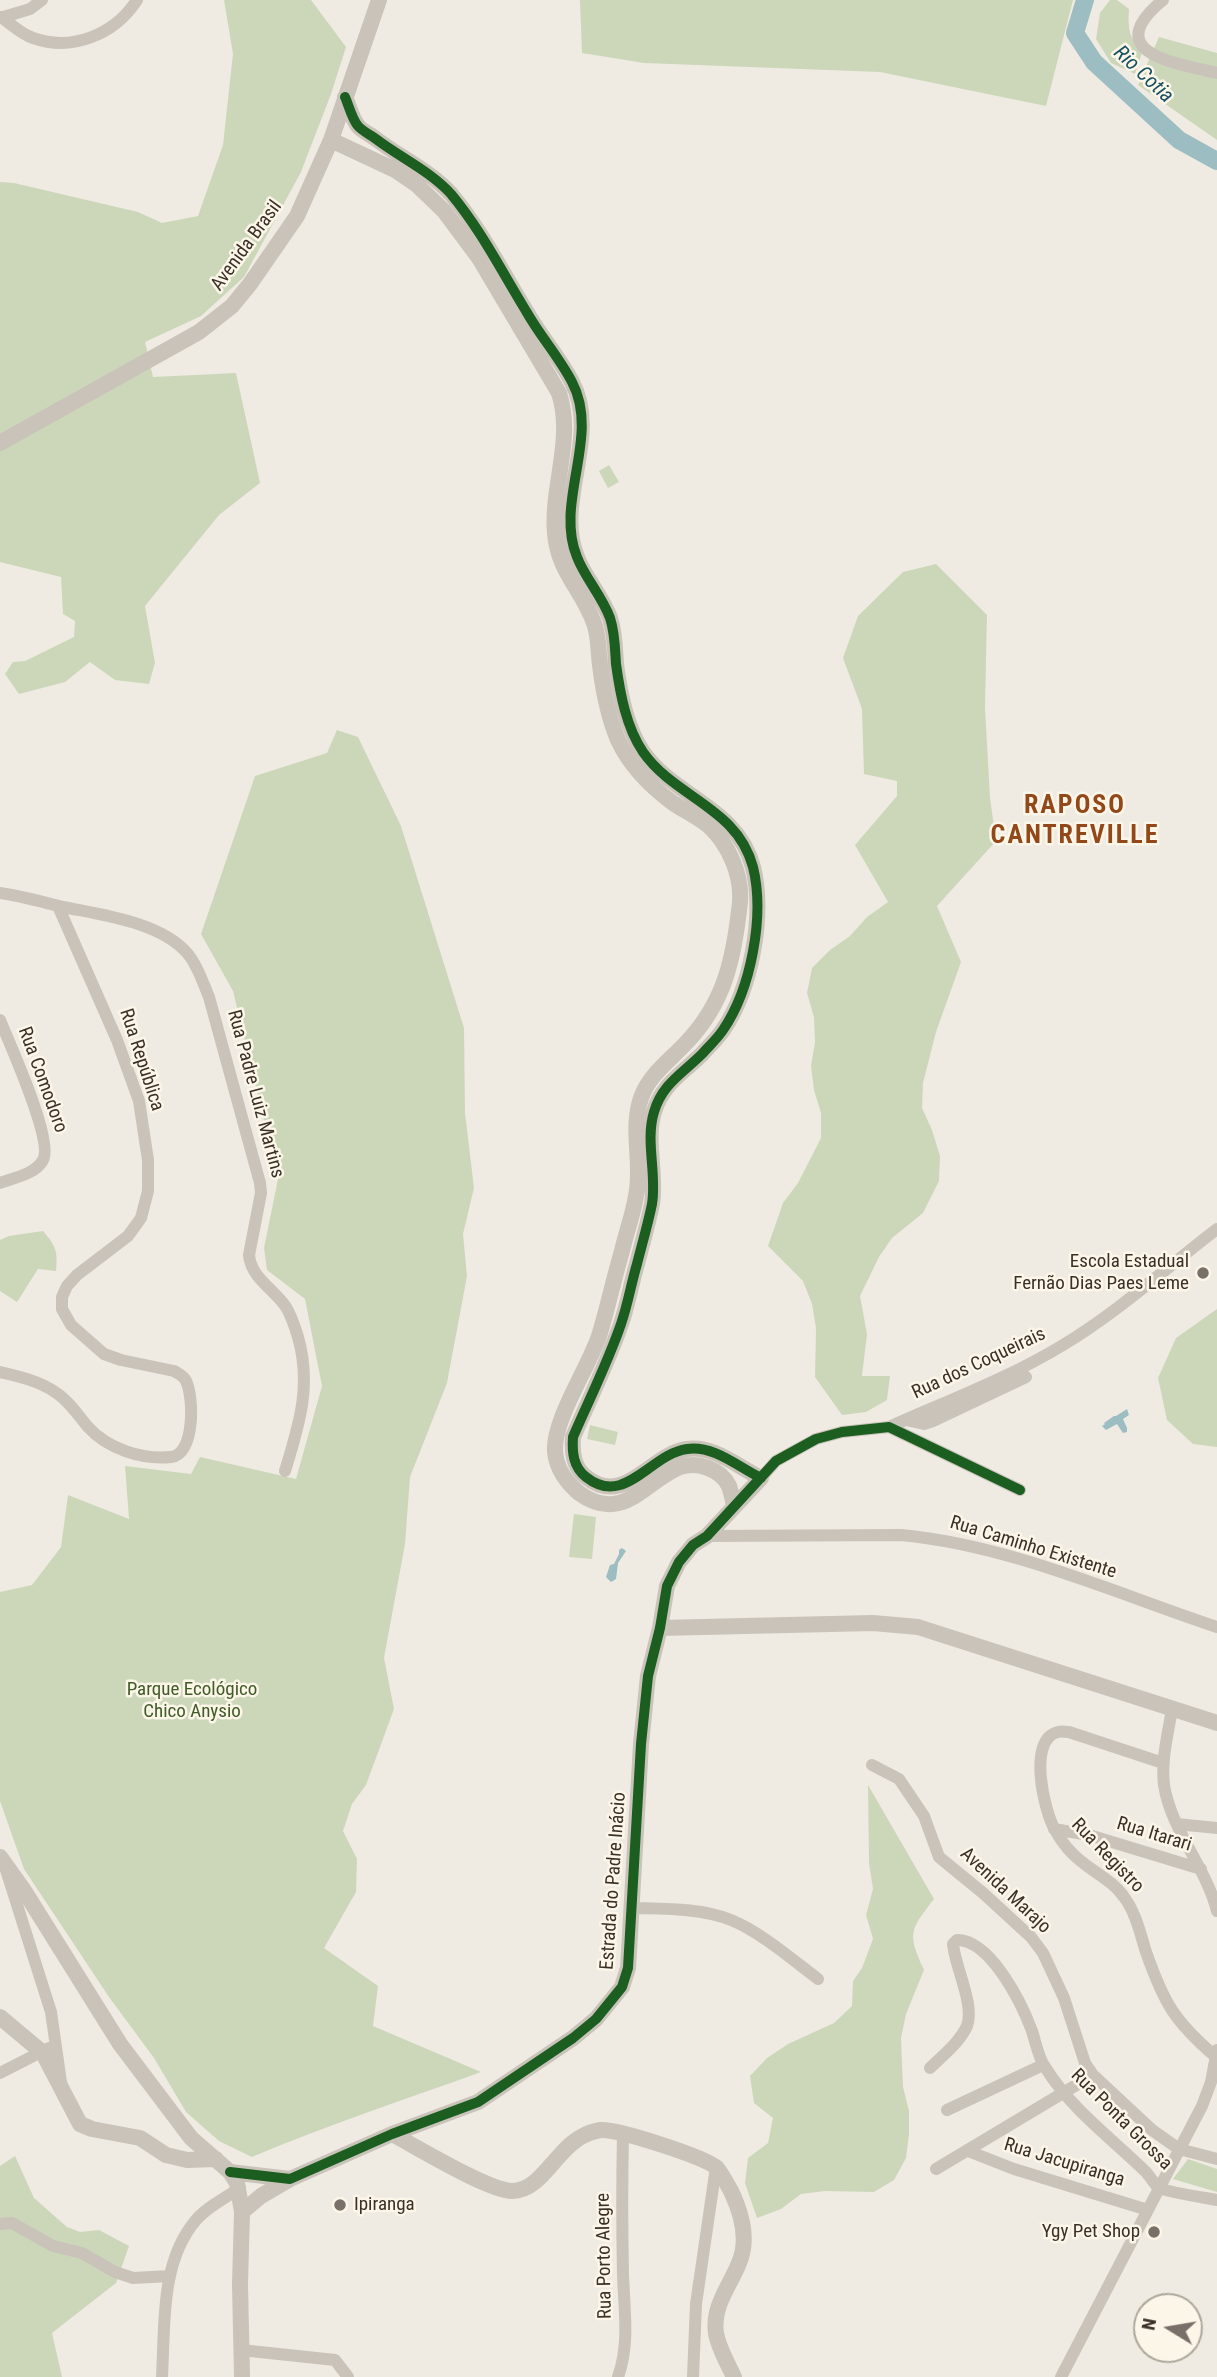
<!DOCTYPE html>
<html>
<head>
<meta charset="utf-8">
<style>
	body { margin:0 }
	#map { position:relative; width:1217px; height:2377px; overflow:hidden; background:#efebe2; font-family:"Roboto Condensed",sans-serif }
	canvas { display:block }
	.north { position:absolute; left:1133px; top:2293px; width:70px; height:70px; box-sizing:border-box; background:#fcf6e9; border:2px solid #aea79c; border-radius:50%; rotate:281deg; font-size:19px; font-weight:700; line-height:28px; text-align:center; color:#3a3028 }
	.north::after { content:''; display:block; margin:auto; width:24px; height:32px; background:#797169; clip-path:polygon(50% 0,100% 100%,50% 72%,0 100%) }
</style>
</head>
<body>
<div id="map">
<canvas width="1217" height="2377"></canvas>
<div class="north">N</div>
</div>
<script>
const g = document.querySelector('canvas').getContext('2d');
g.lineJoin = 'round';
function paint(path, color) { g.fillStyle = color; g.fill(path, 'evenodd'); }
function strokePath(path, color, width, dash) { g.strokeStyle = color; g.lineWidth = width; g.lineCap = dash ? 'butt' : 'round'; g.setLineDash(dash || []); g.stroke(path); }
function write(font, color, halo, rows, align = 'center') {
  g.font = font + ' "Roboto Condensed",sans-serif'; g.lineWidth = 5; g.setLineDash([]); g.textBaseline = 'middle'; g.strokeStyle = halo; g.fillStyle = color; for (const [text, x, y, turn = 0] of rows) {
    g.save(); g.translate(x, y); g.rotate((+turn || 0) * Math.PI / 180); g.textAlign = isNaN(turn) ? turn : align; if (halo) g.strokeText(text, 0, 0); g.fillText(text, 0, 0); g.restore();
  }
}
paint(new Path2D(`
	M224,0H311L346,47L331,94L301,172L244,277L201,316L145,342L153,377L236,373L260,483L219,515L145,606L155,663L149,684L115,680L90,662L65,682L19,694L5,674L13,662L25,661L74,637L75,621L63,614L61,577L0,562V182L14,183L138,212L162,223L198,216L223,145L233,54Z
	M580,0H1073L1046,106L880,72L644,63L582,53Z
	M1110,0H1117L1129,9C1128,28 1128,38 1143,50L1135,74L1111,63L1096,39L1100,13Z
	M1159,37L1217,53V140L1138,85Z
	M609,465L619,482L608,488L599,471Z
	M936,564L987,615L985,708L990,798L996,841L937,906L961,962L936,1032L923,1083L922,1108L932,1130L940,1156L939,1181L923,1213L892,1238L879,1257L860,1296L867,1334L862,1376H890L887,1400L866,1412L842,1415L815,1377L816,1328L812,1304L803,1281L768,1246L783,1203L798,1183L821,1138V1113L814,1090L811,1066L815,1042L814,1017L807,993L812,968L830,950L850,936L867,917L888,902L855,845L897,796V781L864,774L862,709L843,658L858,616L903,572Z
	M337,730L358,737L401,826L464,1028L465,1113L474,1188L463,1234L467,1276L447,1383L410,1477L405,1544L384,1658L394,1709L366,1785L352,1804L343,1831L357,1859L356,1892L324,1948L378,1986L373,2026L481,2072C404,2100 327,2125 252,2157L219,2141L186,2112L154,2058L109,1997L24,1869L0,1801V1592L32,1585L61,1547L68,1495L129,1519L125,1466L191,1474L200,1457L296,1479L322,1386L305,1299L267,1270L264,1248L278,1179L233,991L201,934L255,776L327,753Z
	M43,1231C56,1246 58,1251 56,1271L38,1269L17,1302L0,1291V1240L9,1236Z
	M1217,1309V1447L1193,1444L1167,1420L1158,1378L1176,1338Z
	M590,1425L618,1432L615,1445L587,1439Z
	M574,1514L596,1517L592,1559L569,1557Z
	M868,1785L934,1899C910,1930 907,1933 924,1970L906,2014L901,2038L903,2087L909,2111V2134L906,2158L894,2180L874,2192L825,2191L801,2194L781,2209L757,2218L745,2183L748,2158L768,2143L773,2118L754,2103L750,2076L767,2058L788,2044L834,2023L852,2006L853,1981L862,1968L873,1939L866,1915L873,1889L869,1863Z
	M15,2156L34,2198L67,2227L80,2232L99,2230L129,2246L116,2283L52,2333L62,2377H0V2166Z
	M1188,2159L1217,2169V2192L1173,2179Z`), '#ccd7ba');
paint(new Path2D(`
	M1127,1409L1129,1415L1123,1419L1127,1428V1432L1123,1433L1117,1424L1106,1430L1102,1426L1105,1424L1104,1423L1114,1416H1116Z
	M622,1548L626,1551L618,1563L616,1579L611,1582L606,1577L610,1565L614,1564L619,1554V1550Z`), '#9cbdc2');
strokePath(new Path2D(`
	M1085,0L1075,33L1094,62L1179,140L1217,161`), '#9cbdc2', 18);
strokePath(new Path2D(`
	M1163,0C1099,53 1175,63 1217,73
	M1,17C11,24 21,34 33,38C73,52 115,34 137,0
	M0,18L30,9L42,0
	M0,893C21,896 42,902 63,907C102,915 161,922 188,954C198,966 203,983 209,997L260,1183L261,1193L249,1255C251,1278 274,1289 286,1307C292,1317 295,1327 298,1337C312,1386 299,1425 285,1471
	M0,1020C10,1045 54,1141 43,1160C36,1174 13,1178 0,1183
	M0,1372C18,1376 39,1381 55,1392C68,1400 78,1415 88,1427C108,1449 142,1460 171,1457C195,1455 194,1397 186,1381C184,1376 179,1374 174,1371L121,1360L104,1354L71,1325L62,1309V1297L67,1286L77,1275L128,1236L141,1218L148,1191V1160L139,1101L117,1040L58,906
	M906,1420L924,1424L933,1421L1026,1377
	M889,1427C947,1401 1009,1378 1063,1345C1118,1312 1166,1268 1217,1229
	M761,1478L776,1461L816,1439L842,1432L889,1427L1020,1490
	M707,1536L901,1535C1009,1545 1115,1593 1217,1627
	M1172,1709C1168,1734 1161,1759 1164,1785C1171,1830 1206,1867 1217,1911
	M1163,1763L1069,1732C1065,1732 1062,1731 1058,1732C1027,1739 1044,1811 1055,1830C1059,1837 1065,1846 1071,1852C1086,1869 1111,1878 1124,1897C1136,1913 1140,1933 1146,1952C1164,2003 1174,2021 1216,2057
	M872,1765L899,1779L924,1816L939,1857L983,1893L1031,1937L1043,1953L1064,1998L1085,2063L1093,2075L1152,2130L1179,2149L1217,2159
	M1177,1824L1217,1828
	M1054,1829L1089,1835L1201,1869
	M6,1870L51,2012L61,2082
	M633,1908C665,1909 701,1908 731,1920C759,1931 793,1960 818,1979
	M930,2068C942,2056 960,2042 967,2026C975,2005 955,1967 953,1944L957,1940C991,1940 1022,2004 1032,2031C1036,2043 1038,2057 1045,2067C1071,2109 1110,2137 1145,2171C1150,2176 1154,2184 1159,2188C1167,2192 1206,2198 1217,2200
	M0,2073L49,2048
	M947,2110L1043,2065
	M968,2151L1014,2169L1148,2210
	M936,2169L1093,2075
	M0,2224L12,2223L53,2246L82,2253L115,2272L133,2278L170,2276
	M241,2350L335,2360L348,2377
	M162,2377C165,2325 160,2262 196,2220C207,2207 225,2198 240,2188
	M618,2377C630,2343 624,2309 623,2274C622,2227 622,2180 623,2132
	M693,2377L696,2304L716,2167
	M1061,2377L1202,2106L1211,2082L1217,2050`), '#c9c3ba', 12);
strokePath(new Path2D(`
	M331,140L395,170L417,185L444,211L479,258L559,393C574,439 551,486 555,533C558,572 582,589 594,623C599,636 598,651 600,665C603,690 608,716 618,740C630,766 650,786 673,803C685,811 698,817 709,826C729,845 742,875 740,902C734,958 725,1003 685,1044C669,1061 649,1075 641,1098C630,1130 643,1164 636,1196C633,1215 626,1233 622,1251C614,1278 608,1306 600,1333C590,1366 553,1419 555,1451C556,1468 567,1483 579,1493C623,1525 646,1480 680,1467C697,1461 721,1469 729,1486C731,1492 733,1499 734,1506
	M0,443L199,332L232,306L250,284L297,216L331,140L379,0
	M660,1628L873,1623L918,1627L1217,1723
	M0,1857L25,1892L120,2044L191,2138L230,2172L237,2183L242,2212L240,2284L242,2377
	M0,2017L43,2053L80,2124L92,2129L140,2138L166,2155L187,2160L216,2159
	M392,2134C417,2147 487,2190 512,2191C541,2191 555,2151 581,2137C586,2134 595,2131 601,2130C618,2129 705,2157 717,2168C722,2174 727,2184 731,2191C741,2212 749,2240 739,2263C730,2286 712,2306 716,2333C718,2347 728,2364 734,2377
	M230,2172L290,2179L392,2134L478,2102L573,2038L596,2019L622,1987L628,1968L641,1744L648,1676L660,1628L667,1586L679,1562L693,1545L707,1536L761,1478C738,1467 714,1445 687,1449C650,1454 625,1508 586,1477C573,1467 572,1452 573,1437C589,1400 608,1362 621,1324C628,1304 631,1284 637,1264C642,1244 648,1224 652,1204C657,1174 645,1141 654,1112C662,1084 683,1073 702,1054C709,1046 717,1039 723,1030C751,989 765,916 753,867C737,807 675,798 643,752C626,727 620,693 616,664C615,649 615,633 610,618C602,596 585,578 577,557C554,501 601,437 572,382C559,357 540,336 526,311C502,272 481,230 451,194C430,171 401,158 376,139C371,135 362,131 358,126C352,119 349,106 345,97
	M242,2212L261,2196L290,2179`), '#c9c3ba', 16);
strokePath(new Path2D(`
	M345,97C349,106 352,119 358,126C362,131 371,135 376,139C401,158 430,171 451,194C481,230 502,272 526,311C540,336 559,357 572,382C601,437 554,501 577,557C585,578 602,596 610,618C615,633 615,649 616,664C620,693 626,727 643,752C675,798 737,807 753,867C765,916 751,989 723,1030C717,1039 709,1046 702,1054C683,1073 662,1084 654,1112C645,1141 657,1174 652,1204C648,1224 642,1244 637,1264C631,1284 628,1304 621,1324C608,1362 589,1400 573,1437C572,1452 573,1467 586,1477C625,1508 650,1454 687,1449C714,1445 738,1467 761,1478
	M230,2172L290,2179L392,2134L478,2102L573,2038L596,2019L622,1987L628,1968L641,1744L648,1676L660,1628L667,1586L679,1562L693,1545L707,1536L776,1461L816,1439L842,1432L889,1427L1020,1490`), '#1b5e20', 10);
for (const [x, y, r, color] of [
	[1203,1273,7,"#797169"],
	[340,2205,7,"#797169"],
	[1154,2232,7,"#797169"]
]) { const dot = new Path2D(); dot.arc(x, y, r, 0, 2 * Math.PI); g.fillStyle = color; g.fill(dot); strokePath(dot, '#fcf6e9', 2.5); }
write('19px', '#3a3028', '#fcf6e9', [
	["Avenida Brasil",247,246,-54],
	["Rua República",141,1060,72],
	["Rua Comodoro",42,1080,70],
	["Rua Padre Luiz Martins",255,1094,75],
	["Rua dos Coqueirais",979,1364,-25],
	["Rua Caminho Existente",1033,1548,17],
	["Rua Itarari",1154,1835,17],
	["Rua Registro",1107,1856,46],
	["Estrada do Padre Inácio",614,1881,-86],
	["Avenida Marajo",1005,1891,43],
	["Rua Ponta Grossa",1121,2120,45],
	["Rua Jacupiranga",1064,2163,17],
	["Rua Porto Alegre",605,2256,-91]
]);
write('19px', '#3a3028', '#fcf6e9', [
	["Escola Estadual",1189,1262],
	["Fernão Dias Paes Leme",1189,1284],
	["Ipiranga",354,2205,"left"],
	["Ygy Pet Shop",1140,2232]
], 'right');
write('19px', '#415b29', '#fcf6e9', [
	["Parque Ecológico",192,1690],
	["Chico Anysio",192,1712]
]);
write('italic 21px', '#185161', '#fcf6e9', [
	["Rio Cotia",1143,75,43]
]);
g.letterSpacing = '2px';
write('bold 26px', '#924818', '#fcf6e9', [
	["RAPOSO",1075,806],
	["CANTREVILLE",1075,836]
]);
g.letterSpacing = '0px';
</script>
</body>
</html>
